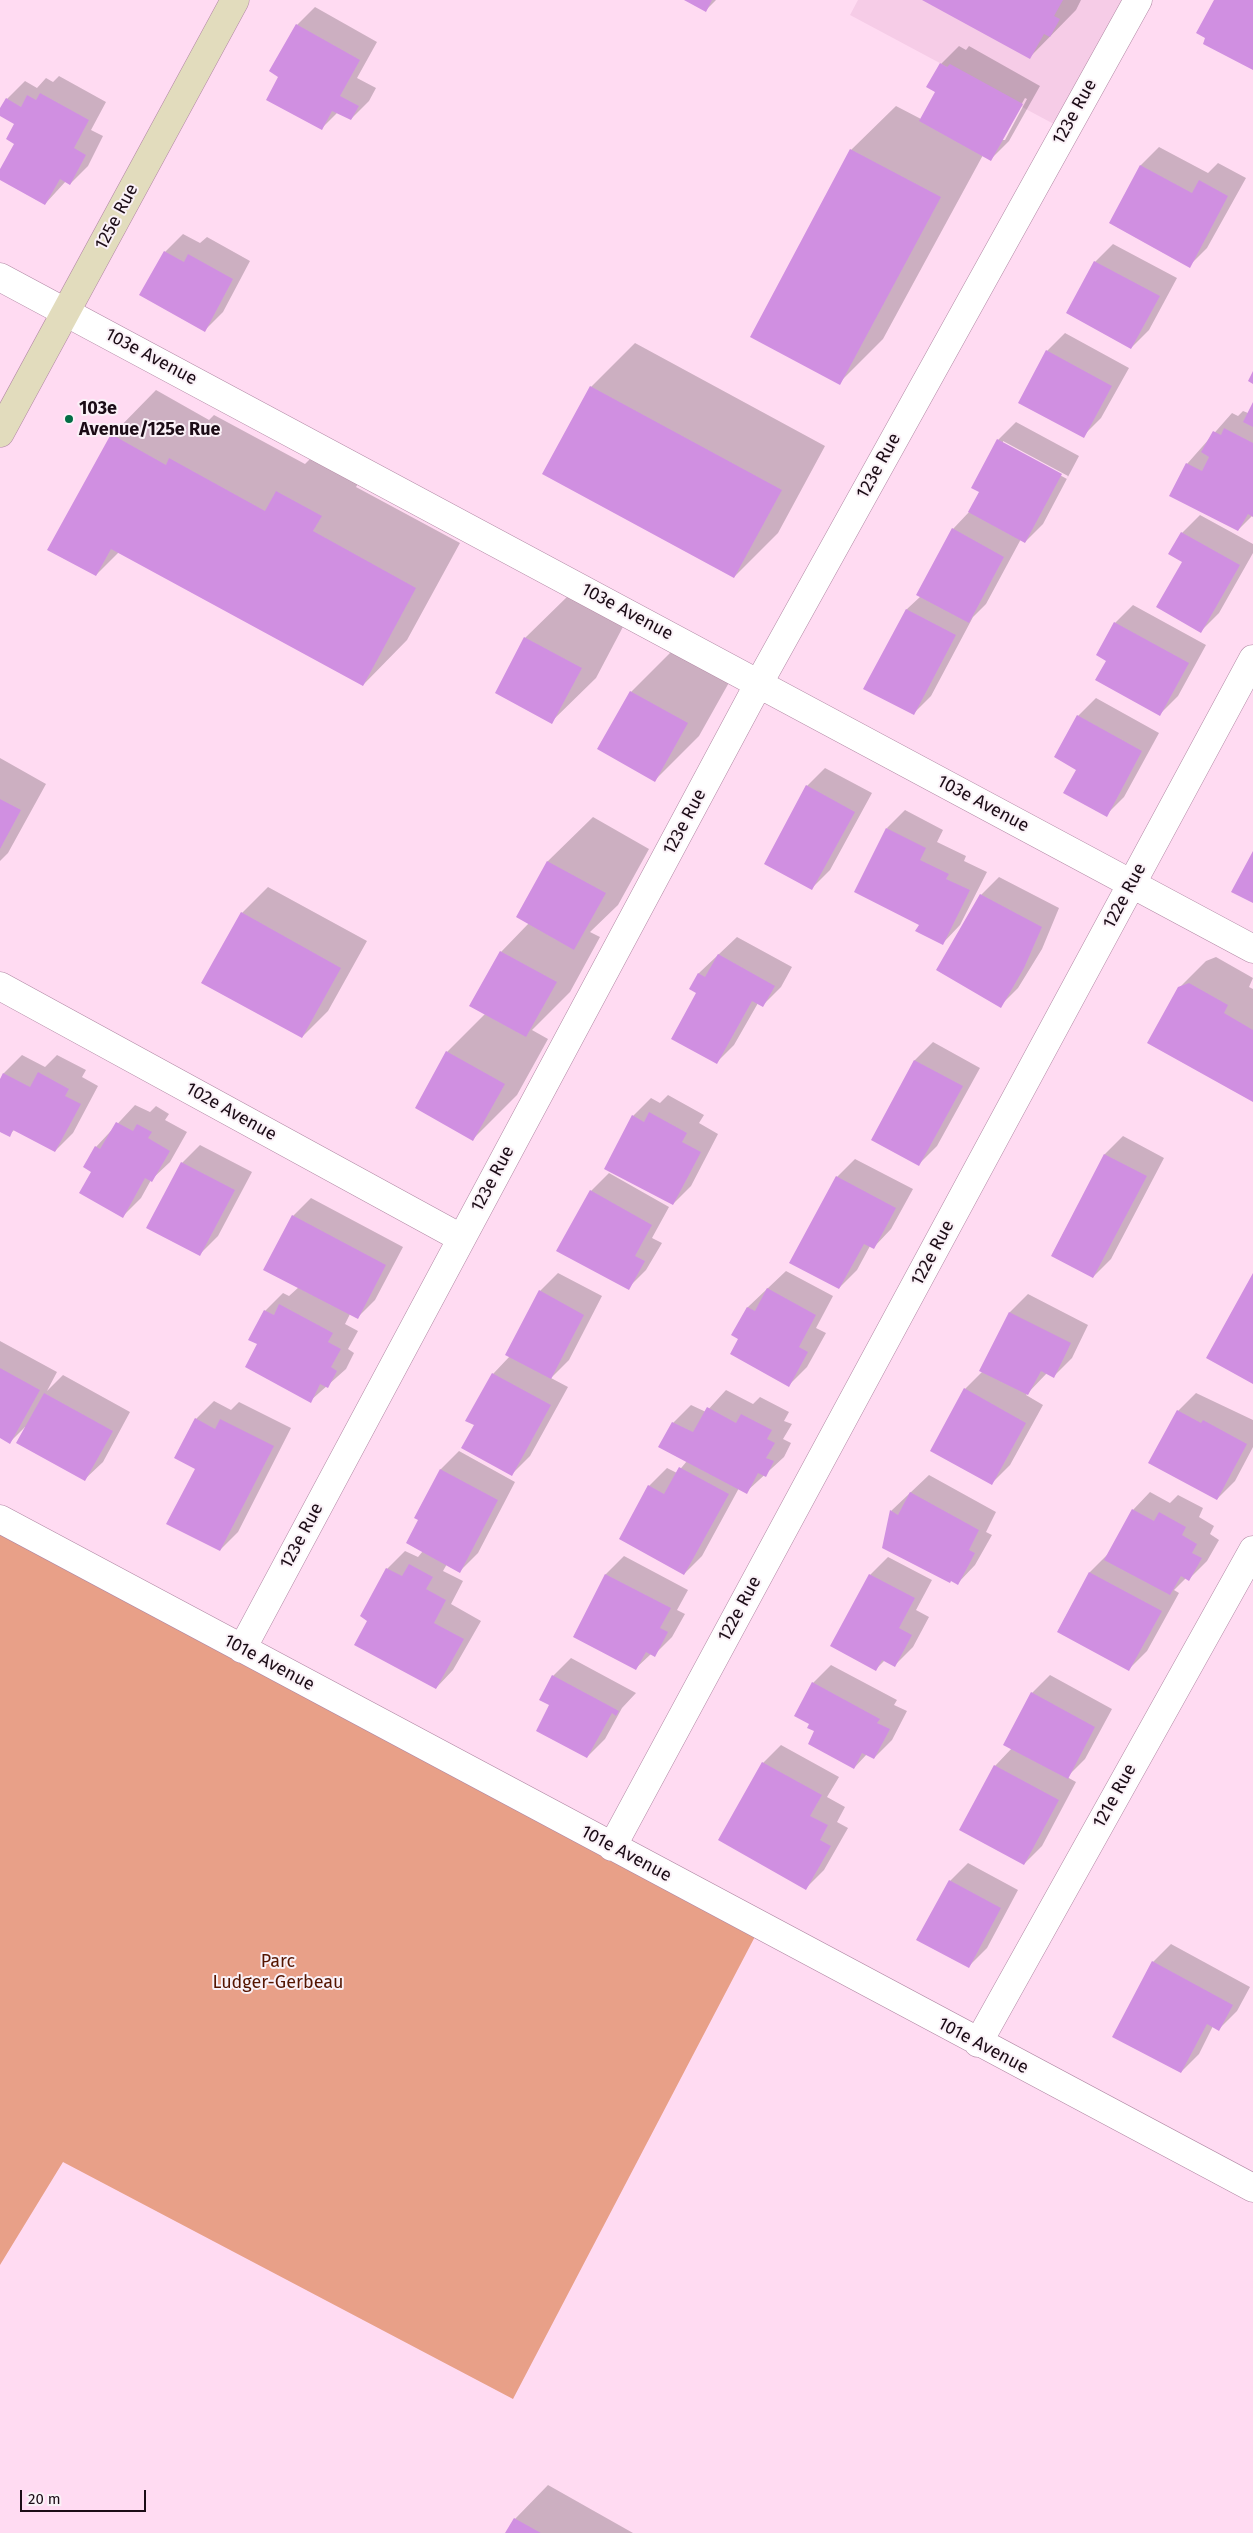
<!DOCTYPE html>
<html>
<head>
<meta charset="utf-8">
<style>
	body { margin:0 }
	#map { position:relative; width:1253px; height:2533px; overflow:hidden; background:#ffdbf2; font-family:"Fira Sans",sans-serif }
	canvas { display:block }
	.scale { position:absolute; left:20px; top:2490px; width:126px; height:22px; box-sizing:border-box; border:2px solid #1b0c16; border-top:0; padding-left:6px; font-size:15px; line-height:18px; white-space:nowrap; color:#1b0c16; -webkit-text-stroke:4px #faf1f7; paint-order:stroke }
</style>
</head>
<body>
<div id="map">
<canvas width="1253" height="2533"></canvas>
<div class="scale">20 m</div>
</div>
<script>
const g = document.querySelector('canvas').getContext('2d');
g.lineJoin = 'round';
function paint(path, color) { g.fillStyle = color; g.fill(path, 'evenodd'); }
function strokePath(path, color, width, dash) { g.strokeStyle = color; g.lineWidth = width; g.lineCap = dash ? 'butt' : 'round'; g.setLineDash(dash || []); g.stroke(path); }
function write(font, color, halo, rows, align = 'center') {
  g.font = font + ' "Fira Sans",sans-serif'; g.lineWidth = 4; g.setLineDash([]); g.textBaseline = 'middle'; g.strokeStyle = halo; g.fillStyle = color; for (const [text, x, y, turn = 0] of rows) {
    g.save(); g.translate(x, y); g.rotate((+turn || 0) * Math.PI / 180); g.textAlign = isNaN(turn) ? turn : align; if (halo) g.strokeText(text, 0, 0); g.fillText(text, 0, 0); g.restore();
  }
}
paint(new Path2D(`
	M858,0H1132L1065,130L850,15Z`), '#f6cce7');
paint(new Path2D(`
	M0,1519L760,1927L513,2399L63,2162L0,2265Z`), '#e8a088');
paint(new Path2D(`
	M686,0H716L706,10Z
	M926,0H1081L1076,10L1030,57Z
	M315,7L377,42L357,78L376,88L369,101L351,119L338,112L321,129L280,76L297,25Z
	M959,46L966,50L969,46L1040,86L1009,141L991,159L983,155L883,339L839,383L752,336L851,150L896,106L921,119L937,92L941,64ZM1025,98L1027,99L1005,140H1002Z
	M59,76L106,102L91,130L103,136L88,166L70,184L66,181L45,204L0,179V172L16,143V124L0,115V111L7,99L25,81L37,88L46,78L53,82Z
	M1159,147L1208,173L1218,163L1246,178L1207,248L1189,266L1110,223L1141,165Z
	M183,234L200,243L207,237L250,261L223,312L205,330L165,252Z
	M1113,244L1177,278L1149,330L1131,348L1095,262Z
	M1065,333L1129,368L1101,418L1083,436L1047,351Z
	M635,343L825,446L778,533L734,577L591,387Z
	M156,390L209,420L214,415L305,464L321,448L365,472L356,487L460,543L407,640L363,685L119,552L96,575L112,435Z
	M1253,405V515L1238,530L1187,464L1232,413L1238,416L1243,411L1248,413Z
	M1016,422L1079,456L1043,524L1025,542L1021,539L986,604L973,617L931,696L913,714L865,688L907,609L921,596L953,529L969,512L980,491L998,440ZM1003,441L1068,476L1067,479L1003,444Z
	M1200,515L1253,544V553L1219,613L1201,631L1183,561L1182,533Z
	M570,594L625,623L596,678L551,722L525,638Z
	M1133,605L1206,645L1178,696L1160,714L1107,660L1115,623Z
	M675,648L731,679L699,736L655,780L631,692Z
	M1096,698L1159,733L1124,797L1106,815L1077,769L1078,716Z
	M0,758L46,784L8,853L0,861Z
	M825,768L872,793L830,870L812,888L807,786Z
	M905,810L943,830L937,842L966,856L964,861L987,872L960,925L943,943L920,924L887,828Z
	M593,817L649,849L618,905L590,932L600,937L570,992L532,1030L548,1039L517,1095L472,1140L447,1052L485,1014L501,952L529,923L517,917L548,861Z
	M999,877L1059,908L1042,949L1018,988L1000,1006L981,895Z
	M268,887L367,941L328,1011L302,1037L242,913Z
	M737,937L792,967L781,987L763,1005L758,1003L734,1045L716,1063L697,992L690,989L699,973Z
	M1216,957L1253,978L1249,987L1253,989V1100L1179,988L1206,961Z
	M933,1042L980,1068L937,1146L919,1164L873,1140L915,1060Z
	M22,1055L45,1067L57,1055L86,1070L82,1077L98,1086L73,1133L55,1151L15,1129L9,1135L0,1130V1081L4,1073Z
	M668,1095L704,1115L699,1123L718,1134L691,1186L673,1204L633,1116L651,1098L660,1103Z
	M135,1105L150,1112L156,1106L169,1114L165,1120L187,1132L170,1162L151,1180L141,1198L123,1216L93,1171L96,1147Z
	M1123,1136L1164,1158L1111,1259L1093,1277L1052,1255L1105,1154Z
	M200,1145L252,1172L218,1236L200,1254L182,1163Z
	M855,1159L913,1189L891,1229L874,1247L870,1246L857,1270L839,1288L837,1177Z
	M609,1173L669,1207L652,1238L662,1243L646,1270L628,1288L591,1191Z
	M311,1198L403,1247L375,1300L357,1318L350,1314L345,1324L358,1331L348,1349L354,1353L346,1369L310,1401L259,1344L265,1311L283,1293L289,1296L299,1287L293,1216Z
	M786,1271L833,1296L816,1328L826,1333L807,1367L789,1385L733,1334L748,1307Z
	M558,1273L602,1296L569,1360L551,1378L568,1387L530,1456L512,1474L476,1425L493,1374L510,1356L540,1291Z
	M1028,1294L1088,1325L1072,1358L1054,1376L1047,1373L1026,1395L1043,1405L1010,1465L992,1483L965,1389L983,1371L981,1370L1010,1312Z
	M0,1341L57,1372L47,1391L63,1375L130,1412L103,1462L85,1479L25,1427L10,1442L0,1437Z
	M726,1390L753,1404L760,1397L789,1412L784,1421L792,1424L783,1439L791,1443L784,1457L746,1492L739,1488L702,1556L684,1574L649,1486L667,1468L677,1473L687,1461L660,1446L673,1423L691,1405L706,1412Z
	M1196,1393L1253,1420V1447L1235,1481L1217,1499L1150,1463L1178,1411Z
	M214,1401L231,1410L239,1402L291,1428L238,1532L220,1550L196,1468V1419Z
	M459,1451L515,1482L478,1553L460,1571L447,1564L443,1571L463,1581L451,1604L481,1621L453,1670L436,1688L369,1620L361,1616L387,1569L405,1551L418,1557L423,1551L420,1519L415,1517L441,1469Z
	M929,1475L996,1512L986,1532L992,1535L975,1565L958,1583L891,1511Z
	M1150,1492L1170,1503L1178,1495L1203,1508L1199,1517L1214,1526L1210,1534L1219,1540L1207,1561L1189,1579L1186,1578L1174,1590L1179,1593L1147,1651L1129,1669L1058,1631L1090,1572L1108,1554L1133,1510Z
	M624,1556L688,1590L677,1610L685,1614L672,1637L654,1655L651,1654L636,1668L574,1636L606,1574Z
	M888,1557L932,1580L916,1610L929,1617L913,1647L895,1665L885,1660L876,1669L870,1575Z
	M571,1658L636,1693L622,1708L605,1739L587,1757L551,1705L541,1699L553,1676Z
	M831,1665L897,1700L894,1705L907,1711L892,1740L874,1758L867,1754L854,1768L816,1731L813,1683Z
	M1050,1675L1112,1709L1085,1759L1067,1777L1076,1782L1042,1846L1024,1864L995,1766L1012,1748L1032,1693Z
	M781,1745L839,1777L827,1797L845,1807L837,1822L848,1828L824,1870L806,1888L720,1839L763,1763Z
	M968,1863L1018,1890L987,1948L969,1966L950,1881Z
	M1171,1944L1250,1987L1237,2011L1219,2029L1213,2026L1199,2054L1181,2072L1153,1962Z
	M548,2485L633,2533H507L515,2519Z`), '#0003');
paint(new Path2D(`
	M684,0H712L706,12Z
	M922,0H1063L1054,16L1060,19L1050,37L1044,34L1030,59Z
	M1214,0H1253V70L1203,44L1205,38L1196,33Z
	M296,24L360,60L340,96L359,106L351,120L332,111L322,130L266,100L278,77L269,71Z
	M940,63L947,67L950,64L1023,104L991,161L919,121L935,92L926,87Z
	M40,93L89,120L74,148L86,155L70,185L60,179L45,205L0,180V169L14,144L6,139L14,124L0,116V108L6,98L21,107L27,95L36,100Z
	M850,149L941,197L840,385L750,337Z
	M1140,165L1192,193L1199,180L1228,196L1190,268L1109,223Z
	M164,251L184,262L188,254L233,279L205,332L139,295Z
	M1094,261L1160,296L1131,349L1066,313Z
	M1046,350L1112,386L1084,438L1018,403Z
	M1253,371V384L1248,381Z
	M590,386L782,490L734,578L542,474Z
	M1253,402V427L1243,422Z
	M1224,428L1253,443V517L1248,514L1238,531L1169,496L1186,463L1202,471L1209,457L1201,452L1213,431L1221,435Z
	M111,434L166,465L169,458L265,511L276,491L322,516L313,531L416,588L363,686L111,549L96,576L47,550Z
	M997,439L1062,474L1025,543L968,512L979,492L971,488Z
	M952,528L1004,557L969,623L916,595Z
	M1181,532L1240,565L1201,633L1156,607L1182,562L1168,554Z
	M906,609L956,635L914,715L863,689Z
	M1114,622L1189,663L1160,716L1095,680L1106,661L1096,655Z
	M524,637L582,668L552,724L495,693Z
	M630,691L688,723L655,782L597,749Z
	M1077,715L1142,751L1107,817L1063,793L1076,770L1054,757Z
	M806,785L855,812L812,890L764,864Z
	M0,799L21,810L0,849Z
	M886,828L926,848L920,860L949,874L946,879L970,890L943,945L915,931L919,925L854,892Z
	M1253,851V903L1231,892Z
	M547,861L606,893L574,950L516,917Z
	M980,894L1042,927L1024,968L1001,1008L936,970Z
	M241,912L341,968L302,1038L201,983Z
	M500,951L557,982L526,1037L469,1006Z
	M718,954L775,986L763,1007L752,1001L717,1064L671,1039L696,993L689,989L698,973L705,977Z
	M1189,983L1228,1005L1224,1013L1253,1030V1102L1147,1043L1178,987Z
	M446,1051L505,1084L473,1141L415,1108Z
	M914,1060L963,1086L919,1166L871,1140Z
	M38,1072L69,1089L65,1096L81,1104L55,1152L13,1130L10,1137L0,1132V1079L3,1073L30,1087Z
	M649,1112L687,1133L682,1142L701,1152L673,1205L604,1169L632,1115L644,1122Z
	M116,1122L133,1131L137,1124L152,1132L148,1138L170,1151L152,1182L145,1178L123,1218L79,1193L91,1172L83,1167L95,1146L100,1149Z
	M1104,1154L1147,1176L1093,1278L1051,1256Z
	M181,1162L235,1190L200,1256L146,1228Z
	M836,1176L896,1208L874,1249L864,1244L839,1289L789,1263Z
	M590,1190L652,1225L635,1256L645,1261L629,1290L556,1251Z
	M292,1215L386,1265L358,1319L263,1270Z
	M1253,1273V1384L1206,1358Z
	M767,1288L816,1315L799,1347L808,1352L789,1387L730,1354L738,1339L731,1335L747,1307L755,1311Z
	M539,1290L584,1315L551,1379L505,1355Z
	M279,1304L333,1333L328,1342L341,1349L331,1367L337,1371L328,1388L320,1384L311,1403L245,1367L257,1344L248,1340L264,1310L274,1315Z
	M1009,1312L1071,1343L1054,1378L1041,1371L1028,1395L979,1371Z
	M0,1368L40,1390L10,1444L0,1438Z
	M492,1373L551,1405L512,1476L461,1448L474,1425L465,1421Z
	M964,1388L1026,1423L992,1485L930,1451Z
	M44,1393L113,1431L85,1481L16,1443Z
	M707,1407L736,1423L741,1414L772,1430L767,1439L775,1443L766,1458L774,1461L766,1477L758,1473L747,1494L658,1447L672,1422L693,1432Z
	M1177,1410L1201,1423L1203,1420L1247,1444L1217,1500L1148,1463Z
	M195,1418L215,1429L220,1419L274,1446L220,1551L166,1524L195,1469L174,1458Z
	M679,1467L729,1494L684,1575L619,1539L648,1485L664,1494Z
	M440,1469L498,1500L460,1573L406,1543L418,1520L414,1518Z
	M910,1492L979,1530L969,1550L975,1553L958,1585L951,1581L950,1583L882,1548L890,1510L898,1515Z
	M1132,1509L1154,1521L1159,1512L1186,1527L1182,1535L1197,1544L1192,1553L1202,1558L1189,1581L1181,1576L1170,1595L1104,1560Z
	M409,1564L433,1577L426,1589L446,1600L434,1623L464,1639L436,1689L354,1645L367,1621L360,1616L386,1568L402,1576Z
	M1089,1572L1162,1611L1129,1671L1057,1632Z
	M605,1574L671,1608L660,1628L668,1632L655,1657L646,1652L636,1670L573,1637Z
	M869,1574L915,1598L899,1628L912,1635L895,1667L882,1660L876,1671L830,1646Z
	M552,1675L619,1711L616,1716L612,1713L587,1758L536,1731L549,1705L539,1700Z
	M812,1682L880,1719L877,1723L890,1729L874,1759L862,1753L854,1769L808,1744L814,1731L807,1728L809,1724L794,1716Z
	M1031,1692L1095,1727L1068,1779L1003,1745Z
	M762,1762L822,1795L810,1816L828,1825L820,1840L831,1846L806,1890L718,1840Z
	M994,1765L1059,1800L1024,1865L959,1830Z
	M949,1880L1001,1908L969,1968L916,1940Z
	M1152,1961L1233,2005L1219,2031L1207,2024L1181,2073L1112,2037Z
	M514,2518L541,2533H505Z`), '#d08fe1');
const minor = new Path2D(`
	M0,277L1253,949
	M0,986L461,1238
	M0,1519L1253,2188
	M242,1649L759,683L1138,0
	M612,1847L1253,659
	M978,2043L1253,1550`);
const secondary = new Path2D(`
	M0,433L235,0`);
strokePath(minor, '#b087a3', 29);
strokePath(secondary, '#b087a3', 29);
strokePath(minor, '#fff', 28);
strokePath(secondary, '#e2dcbd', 28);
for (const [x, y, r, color] of [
	[69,419,5,"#026d45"]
]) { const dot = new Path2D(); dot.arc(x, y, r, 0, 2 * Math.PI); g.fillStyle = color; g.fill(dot); strokePath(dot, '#faf1f7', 2); }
write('18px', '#1b0c16', '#faf1f7', [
	["123e Rue",1075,112,-61],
	["125e Rue",117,217,-62],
	["103e Avenue",151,357,28],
	["123e Rue",879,466,-61],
	["103e Avenue",627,612,28],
	["103e Avenue",983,804,28],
	["123e Rue",685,822,-62],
	["122e Rue",1125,896,-62],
	["102e Avenue",231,1112,29],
	["123e Rue",493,1179,-62],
	["122e Rue",933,1253,-62],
	["123e Rue",302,1536,-62],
	["122e Rue",740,1609,-62],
	["101e Avenue",269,1663,28],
	["121e Rue",1115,1796,-61],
	["101e Avenue",626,1854,28],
	["101e Avenue",983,2046,28]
]);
write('bold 18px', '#1b0c16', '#faf1f7', [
	["103e",79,409],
	["Avenue/125e Rue",79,430]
], 'left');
write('18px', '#541500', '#faf1f7', [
	["Parc",278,1962],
	["Ludger-Gerbeau",278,1983]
]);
</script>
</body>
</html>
